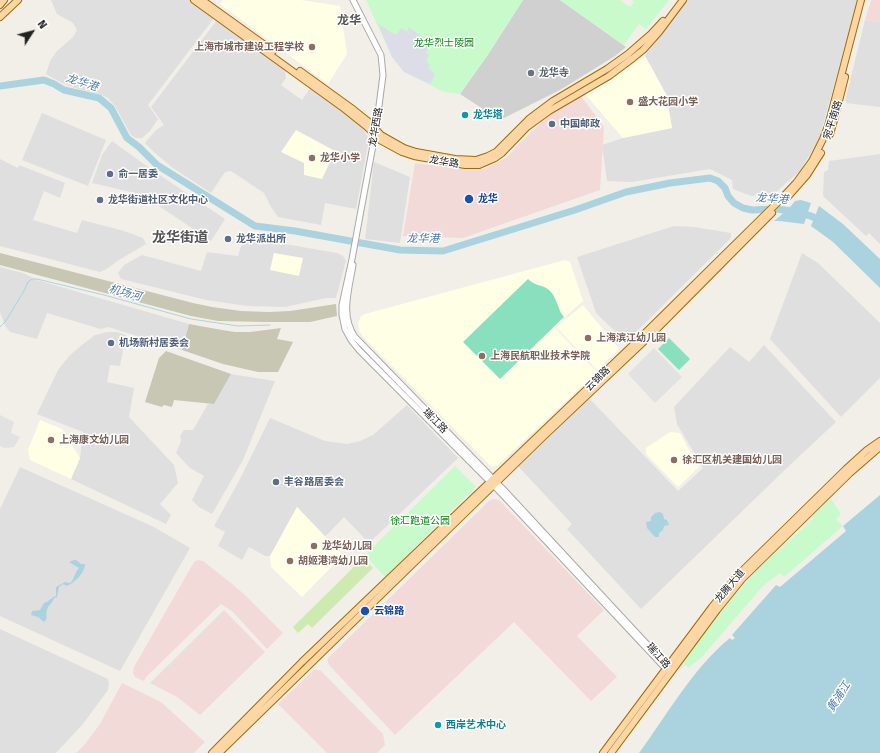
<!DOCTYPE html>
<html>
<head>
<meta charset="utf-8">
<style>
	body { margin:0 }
	#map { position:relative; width:880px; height:753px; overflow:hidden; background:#f2efe9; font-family:"Fira Sans",sans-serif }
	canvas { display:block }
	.north { position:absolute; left:12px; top:12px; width:40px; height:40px; -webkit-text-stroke:3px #fff; paint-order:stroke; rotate:54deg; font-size:11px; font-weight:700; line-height:16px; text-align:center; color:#222 }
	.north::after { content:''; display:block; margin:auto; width:14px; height:18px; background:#222; clip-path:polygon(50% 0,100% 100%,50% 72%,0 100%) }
</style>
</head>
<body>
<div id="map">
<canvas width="880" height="753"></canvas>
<div class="north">N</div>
</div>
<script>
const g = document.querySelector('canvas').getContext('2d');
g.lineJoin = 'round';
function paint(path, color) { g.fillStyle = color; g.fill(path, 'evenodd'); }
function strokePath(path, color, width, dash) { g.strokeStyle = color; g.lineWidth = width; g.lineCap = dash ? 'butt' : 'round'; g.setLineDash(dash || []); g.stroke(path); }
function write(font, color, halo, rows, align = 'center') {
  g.font = font + ' "Fira Sans","Noto Sans SC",sans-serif'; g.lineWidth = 3; g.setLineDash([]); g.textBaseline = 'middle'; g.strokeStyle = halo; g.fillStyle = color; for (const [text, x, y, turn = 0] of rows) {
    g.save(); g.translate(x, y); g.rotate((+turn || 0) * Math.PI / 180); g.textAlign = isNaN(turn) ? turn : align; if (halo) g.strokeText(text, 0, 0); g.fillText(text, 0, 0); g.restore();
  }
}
paint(new Path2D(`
	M51,0H189L214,18L148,105L158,119L150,131L142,138H136L131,135L115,106L108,98L97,93L78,89L62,83L46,74L50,61L57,51L73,37L77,30L73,23L57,14Z
	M685,0H858L819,139L800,171L775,193L751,196L733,189L732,180L710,169L632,182L607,181L602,145L623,138L672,128L666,94L645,56Z
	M217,20L285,69L286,78L281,85L302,100L310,88L360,124L369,139L356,209L325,203L321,225L278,217L271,207L264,193L231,171L225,172L211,193L173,168L155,153L145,143L156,130L164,125L151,107Z
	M865,20L880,22V107L846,103V97Z
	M42,113L106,140L88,186L22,160Z
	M112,141L148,167L225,219L211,241L147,198L135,193L92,183L102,155Z
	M880,154V244L869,233L866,236L823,196L824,172L828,170L829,161Z
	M0,159L18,168L19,165L65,183L60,198L44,191L33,220L77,233L82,220L124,231L143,238L146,244L119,260L105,270L100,272L0,246Z
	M374,162L410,177L400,243L365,239Z
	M674,226L694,227L731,233V238L626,342L596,313L577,257Z
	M244,237L337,253L343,256L346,261L336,298H326L285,307L247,306L206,300L121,279L118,273L124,265L142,255L201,271L207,252L238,256Z
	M802,253L818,263L880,323V378L841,417L770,339Z
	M0,267L23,273L37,280L189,324L182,350L108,327L101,329L47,313L37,339L10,332L5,326L0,312Z
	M107,332H117L126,335L120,366L110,365L107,382L134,388L129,417L174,465L178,483L160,504L171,515L166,524L71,479L80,458L83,432L37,414L58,370L69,356L83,344L95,335Z
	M764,345L836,422L791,464L641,609L567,529L572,524L516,464L587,396L678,491L703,468L677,424L674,407L730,347L749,362Z
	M231,374L275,381L243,460L212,514L199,507L192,500L204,476L190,468L176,453L181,441L180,436L184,430H193L208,404H214Z
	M407,405L458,458L369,543L344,517L325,537L297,507L270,556H265L249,547L242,560L218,546L225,532L214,526L239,481L270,418L325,441L347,444L360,441L373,435Z
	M20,467L154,527L190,548L120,671L0,616V509Z
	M0,629L108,679L109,684L108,690L83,724L56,753H0Z`), '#e0dfdf');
paint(new Path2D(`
	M871,0H880V22L865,20Z
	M581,96L604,127L600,190L463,238L403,236L415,163L460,169H484L506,158L520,143L548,116Z
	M494,499L499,500L604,610L577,636L617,677L591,701L514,622L395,735L329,665L327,659L490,500Z
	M198,560L203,561L231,583L245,595L283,633L267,649L233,612L221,604L146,677L144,681L135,677L133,673L134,667L194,562Z
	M224,610L265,652L200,715L177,697L150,683Z
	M314,670H320L383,734L385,745L377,753H327L278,704Z
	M122,683L161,702L205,742L194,753H76L85,744L100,724Z`), '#f2dad9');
paint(new Path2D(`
	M222,0H301L340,6L347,54L328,84L220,4Z
	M645,56L666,94L672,128L623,138L585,94Z
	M296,130L335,151L322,179L304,175V163L281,152Z
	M274,253L303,258L299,276L270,270Z
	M565,260L570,262L583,301L554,327L597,372L498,465L492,467L366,340L359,331L358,323L361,316L365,314Z
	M583,305L619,349L597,370L556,327Z
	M40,420L62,429L80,458L71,479L30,460L28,450Z
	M670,432L680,433L689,450L700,466L678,487L646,454V448Z
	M297,507L343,555L302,597L271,567L270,556Z`), '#ffffe5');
paint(new Path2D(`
	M523,0H560L626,47L615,56L560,90L500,120L460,94L487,56Z`), '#d0d0d0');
paint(new Path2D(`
	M0,253L193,303L212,307L241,311L269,312L290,311L336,304L337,316L310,322H265L218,321L191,316L0,265Z
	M189,324L222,330L235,332H250L281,328L277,339L293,342L278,372H258L223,364L182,350Z
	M166,351L231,374L214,404L174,400L172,407L164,405L162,407L145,402L159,358Z`), '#c7c7b4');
paint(new Path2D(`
	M363,558L373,568L312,628L308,624L298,633L293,627Z`), '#cdebb0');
paint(new Path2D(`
	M366,0H523L487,56L460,94L444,92L404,72L392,57Z
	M560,0H620L630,7L634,2L632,0H669L646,29L639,24L624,45Z
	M455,466L476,487L385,577L365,555Z
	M831,499L841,514L836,519L843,526L784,577L780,573L763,586L701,658L688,668L683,662L734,596L758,569L812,520L813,515Z`), '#c8facc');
paint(new Path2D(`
	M528,279C536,287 543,284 550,291C558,299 557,309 564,317L500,379L463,342Z
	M669,338L690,359L679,370L658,349Z`), '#88e0be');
paint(new Path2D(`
	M654,348L682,377L655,403L628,374Z
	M0,415L14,422L11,433L20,437L14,447L5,448L0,446Z`), '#e2e2e2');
paint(new Path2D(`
	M378,24L396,35L401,28L407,32L409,27L432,44L426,52L429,55L426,61L430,65L428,68L435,74L430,84L404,72L392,57Z`), '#dddde8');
paint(new Path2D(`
	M801,200L811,203L804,224L779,221H774C780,216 792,206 795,201Z
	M819,206L843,224L880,259V288L833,242L811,226Z
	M880,495V753H639C667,715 693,668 730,638L732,640L735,638L732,635L776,585L780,587L846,531L843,526Z
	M660,512L663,514L664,519L667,520L669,525L664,526L663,530L659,533V537H655L647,528L646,522L651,521V517L655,513Z
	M74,560H76L81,564H85C85,573 75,582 67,586L63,584L59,587L57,597L54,598C52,604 48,605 47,610C45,616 49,618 44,622L38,617L31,615L32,611L40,610L44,603C49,602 51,597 56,596V587L65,582L70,583C75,579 74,573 79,568L69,562Z`), '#aad3df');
strokePath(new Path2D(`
	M0,327L5,322L24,291L28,282L32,279H37L104,295L191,319L238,326L270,325`), '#aad3df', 1);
strokePath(new Path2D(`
	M0,86L44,80L54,84L64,90L99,98L111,108L127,138L139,147L157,165L255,226L295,231L400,250L443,251L575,210L626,192L670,183L710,178L718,181L725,188L728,196L734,203L743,208L752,210L777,209L791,211L811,216L823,222`), '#aad3df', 7);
const minor = new Path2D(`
	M353,0L381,55L383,75L376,129L352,259L342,305V315L345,329L351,340L359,350L501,493L666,669L668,670
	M353,265C349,290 340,315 355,337L504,490L670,669`);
const major = new Path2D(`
	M194,0L342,107L367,127L380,140L402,152L414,156L465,165H479L495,158L502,153L527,127L549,111L609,76L633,58L643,50L659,32L683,0
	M202,0L273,51
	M0,5L4,0
	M0,17L18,0
	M300,71L354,110L369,122L381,135L404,148L416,152L455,159L476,160L488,156L496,152L529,119L553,101L607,69L628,54L651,34L663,21
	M830,134L835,117L845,77
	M784,201L807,175L821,153
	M212,753L302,662L633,345L779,201L796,183L812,161L823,139L828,126L861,0
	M219,753L543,437L655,331L772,213
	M603,753L712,607L738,575L846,469L867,450L880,441
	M611,753L717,610L742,579L850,473L880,447`);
strokePath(minor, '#a9a9a9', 7);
strokePath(major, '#a06b00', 8);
strokePath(minor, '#fff', 5);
strokePath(major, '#fcd6a4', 6);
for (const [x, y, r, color] of [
	[312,47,4,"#8d6e63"],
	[531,73,4,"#6b7280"],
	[630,102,4,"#8d6e63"],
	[465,115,4,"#0f9aa8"],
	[552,124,4,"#5c6f8a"],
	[312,158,4,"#8d6e63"],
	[110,174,4,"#5c6f8a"],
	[469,199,5,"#1a4fb4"],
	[100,200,4,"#5c6f8a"],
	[228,239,4,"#5c6f8a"],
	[588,338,4,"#8d6e63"],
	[111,343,4,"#5c6f8a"],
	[482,356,4,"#8d6e63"],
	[51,440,4,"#8d6e63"],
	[674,460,4,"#8d6e63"],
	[276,482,4,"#5c6f8a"],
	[314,546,4,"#8d6e63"],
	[290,561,4,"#8d6e63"],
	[365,611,5,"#1a4fb4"],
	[438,725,4,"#0f9aa8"]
]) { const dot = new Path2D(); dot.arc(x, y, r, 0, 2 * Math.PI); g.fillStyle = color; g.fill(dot); strokePath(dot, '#fff', 1.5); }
write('10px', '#0c8416', '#fff', [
	["龙华烈士陵园",444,43],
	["徐汇跑道公园",420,521]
]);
write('bold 10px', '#785e54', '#fff', [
	["上海市城市建设工程学校",304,47,"right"],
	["盛大花园小学",638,102],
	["龙华小学",320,158],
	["上海滨江幼儿园",596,338],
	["上海民航职业技术学院",490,356],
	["上海康文幼儿园",59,440],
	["徐汇区机关建国幼儿园",682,460],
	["龙华幼儿园",322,546],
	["胡姬港湾幼儿园",298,561]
], 'left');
write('bold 10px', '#5b616d', '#fff', [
	["龙华寺",539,73]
], 'left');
write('bold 10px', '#0d838f', '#fff', [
	["龙华塔",473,115],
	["西岸艺术中心",446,725]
], 'left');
write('10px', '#222', '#fff', [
	["宛平南路",833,120,-72],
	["龙华西路",376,127,-80],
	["龙华路",444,162,10],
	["云锦路",598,379,-45],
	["瑞江路",435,421,46],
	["龙腾大道",730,586,-50],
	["瑞江路",658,656,49]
]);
write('bold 10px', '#4e5e75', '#fff', [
	["中国邮政",560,124],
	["俞一居委",118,174],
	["龙华街道社区文化中心",108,200],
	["龙华派出所",236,239],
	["机场新村居委会",119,343],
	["丰谷路居委会",284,482]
], 'left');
write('bold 10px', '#164399', '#fff', [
	["龙华",478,199],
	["云锦路",374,611]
], 'left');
write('italic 11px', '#4a7aab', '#fff', [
	["龙华港",82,83,17],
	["龙华港",772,199,4],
	["龙华港",423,239],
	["机场河",125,293,15],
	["黄浦江",839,697,-58]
]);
write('bold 12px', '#555', '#fff', [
	["龙华",349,21]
]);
write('bold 14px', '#555', '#fff', [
	["龙华街道",180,238]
]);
</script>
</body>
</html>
